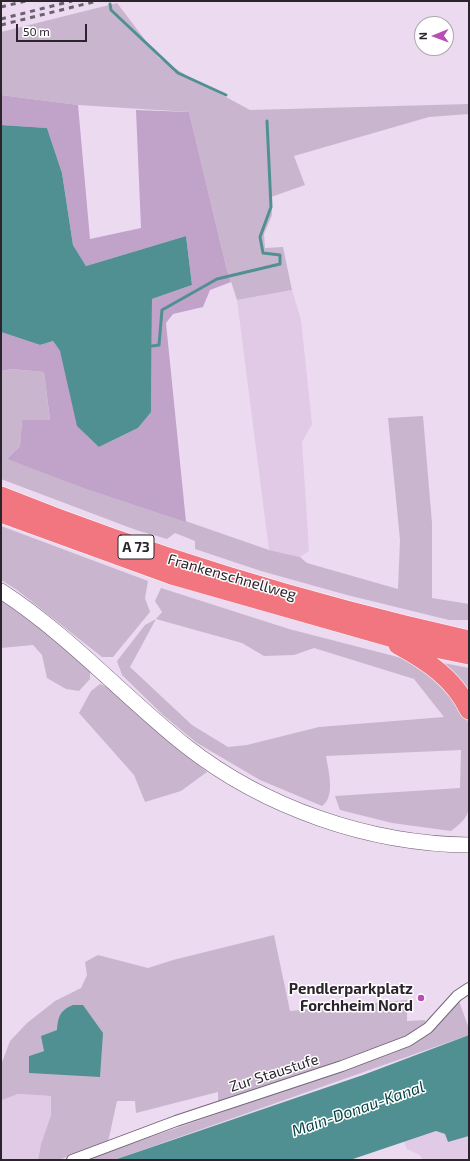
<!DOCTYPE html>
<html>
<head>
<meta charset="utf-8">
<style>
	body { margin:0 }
	#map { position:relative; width:470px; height:1161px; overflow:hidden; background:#ecdaf1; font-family:"Exo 2",sans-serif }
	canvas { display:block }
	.frame { position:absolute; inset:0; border:2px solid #2b242c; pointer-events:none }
	.north { position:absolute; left:414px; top:16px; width:40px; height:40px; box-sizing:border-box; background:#fff; border:1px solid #aaa7ab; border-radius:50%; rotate:269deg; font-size:11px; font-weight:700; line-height:16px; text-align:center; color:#2b242c }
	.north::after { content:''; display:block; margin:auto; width:14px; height:18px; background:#b84fb2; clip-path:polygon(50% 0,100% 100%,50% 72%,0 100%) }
	.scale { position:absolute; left:16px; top:24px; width:71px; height:18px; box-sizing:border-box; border:2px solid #2b242c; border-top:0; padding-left:5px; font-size:12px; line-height:14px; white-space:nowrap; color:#2b242c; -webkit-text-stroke:3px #fff; paint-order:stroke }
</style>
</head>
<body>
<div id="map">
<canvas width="470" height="1161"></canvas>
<div class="frame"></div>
<div class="north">N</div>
<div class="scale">50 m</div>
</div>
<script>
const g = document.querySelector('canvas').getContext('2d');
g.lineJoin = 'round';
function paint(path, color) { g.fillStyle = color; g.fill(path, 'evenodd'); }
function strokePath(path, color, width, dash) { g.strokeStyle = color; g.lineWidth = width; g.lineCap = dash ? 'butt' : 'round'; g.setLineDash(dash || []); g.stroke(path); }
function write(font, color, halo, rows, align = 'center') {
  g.font = font + ' "Exo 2",sans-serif'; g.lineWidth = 3; g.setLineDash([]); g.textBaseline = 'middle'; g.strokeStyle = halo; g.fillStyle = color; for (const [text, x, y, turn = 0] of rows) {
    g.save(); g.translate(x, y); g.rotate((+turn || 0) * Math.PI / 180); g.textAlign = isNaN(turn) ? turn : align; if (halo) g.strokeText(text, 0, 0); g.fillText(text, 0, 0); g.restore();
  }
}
paint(new Path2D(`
	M292,290L301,320L312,424L302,442L309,551L300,557L269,550L237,300Z
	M18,1094L51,1096V1115L41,1144L38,1160H1L2,1100Z
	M436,1131L445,1134L448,1142L469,1136V1160H423L420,1155L407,1149L404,1142Z`), '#e0cae6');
paint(new Path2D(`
	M117,3L159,58L189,77L250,110L469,104V114L429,117L294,156L305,185L271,197L272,215L264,234L265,248L283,247L292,290L237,300L226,266L189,112L78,105L1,95V32Z
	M12,369L44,372L50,421L22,420L20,446L7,459L269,550L300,557L307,563L398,589L400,540L388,418L423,416L432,523V598L469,604V620H449L347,595L261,571L195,549V541L175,533L167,539L136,530L1,479V371Z
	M1,526L148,581L145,598L150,612L113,657H102L17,590L1,580Z
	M161,588L289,629L417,662L461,703L469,725V807C468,818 460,824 451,831L392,823L340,810L335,796L460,788L461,750L326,756C328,769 336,797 322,806L260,780L197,743L163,715L122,675L117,661L145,625L156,619L162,612L155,601ZM156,619L242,643L264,656L294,655L314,648L414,679L444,717L319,727L247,745L228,747L192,725L130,667Z
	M1,600L67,648L90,671V679L79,691L66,689L47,678L42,655L33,645L1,648Z
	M438,662L469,668V700Z
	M100,684L111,689L154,729L207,772L181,791L145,802L134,775L79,713L91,691Z
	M274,935L290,1011L407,1000V1021L425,1020V1024L405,1037L218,1104V1092L136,1113L135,1101H117L108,1142L58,1160H38L41,1144L51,1115V1096L18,1094L2,1100L1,1065L10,1041L27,1023L55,1001L81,988L87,975L85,962L98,955L148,968L173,960ZM57,1030L100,1077L29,1056L44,1051Z
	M459,1001L469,1029V1035L114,1160H84L393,1053L414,1043Z`), '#c9b6ce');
paint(new Path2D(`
	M1,95L78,105L90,239L141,228L136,110L189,112L226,266L231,282L210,290L203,307L173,314L166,323L186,522L84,488L7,459L20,446L22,420H50L44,372L12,369L1,371V332L40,345L53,341L60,351L99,447L138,428L151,411L152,299L192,285L186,236L86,266L73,245L62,173L47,128L1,125Z`), '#c1a2c9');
paint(new Path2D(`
	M1,125L47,128L62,173L73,245L86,266L186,236L192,285L152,299L151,412L138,428L99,447L77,426L60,351L53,341L40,345L1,332Z
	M73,1005H83L103,1033L100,1077L29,1073V1056L44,1051L41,1036L57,1030C58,1017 60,1010 73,1005Z
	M469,1035V1136L448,1142L445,1134L436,1131L350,1160H114L363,1075Z`), '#519092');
strokePath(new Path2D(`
	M110,4L111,10L178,73L226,95
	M152,346L159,345L162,310L217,279L280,264V255L263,253L260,237L271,207L267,121`), '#519092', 3);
const street = new Path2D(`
	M72,1160L176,1121L342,1066L408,1041L428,1028L457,996L469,988`);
const secondary = new Path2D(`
	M1,591C69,635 123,696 186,746C265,808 369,844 469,845`);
const highway = new Path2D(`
	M1,496C153,557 309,604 469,640
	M1,513L172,575L411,643L469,655
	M398,645C427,661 454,678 469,710`);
strokePath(street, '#746579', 12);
strokePath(secondary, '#746579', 16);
strokePath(highway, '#fff', 20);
strokePath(street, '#fff', 10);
strokePath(secondary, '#fff', 15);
strokePath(highway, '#f17680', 19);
strokePath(new Path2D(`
	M1,7L26,1
	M1,19L72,1
	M1,25L97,1`), '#6b606d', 3, [5, 5]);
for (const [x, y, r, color] of [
	[421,998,4,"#b84fb2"]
]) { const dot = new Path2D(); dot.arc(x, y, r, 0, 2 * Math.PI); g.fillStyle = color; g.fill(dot); strokePath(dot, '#fff', 1.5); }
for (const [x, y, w] of [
	[136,547,36]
]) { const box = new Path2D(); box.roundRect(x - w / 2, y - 12, w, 24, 3); g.fillStyle = '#fff'; g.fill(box); strokePath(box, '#2b242c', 1); }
write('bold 14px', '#2b242c', null, [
	["A 73",136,547]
]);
write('15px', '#2b242c', '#fff', [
	["Frankenschnellweg",232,577,16],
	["Zur Staustufe",274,1073,-18]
]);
write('bold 15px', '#2b242c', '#fff', [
	["Pendlerparkplatz",413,989],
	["Forchheim Nord",413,1006]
], 'right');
write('italic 16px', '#074446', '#fff', [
	["Main-Donau-Kanal",358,1109,-19]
]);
</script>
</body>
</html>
